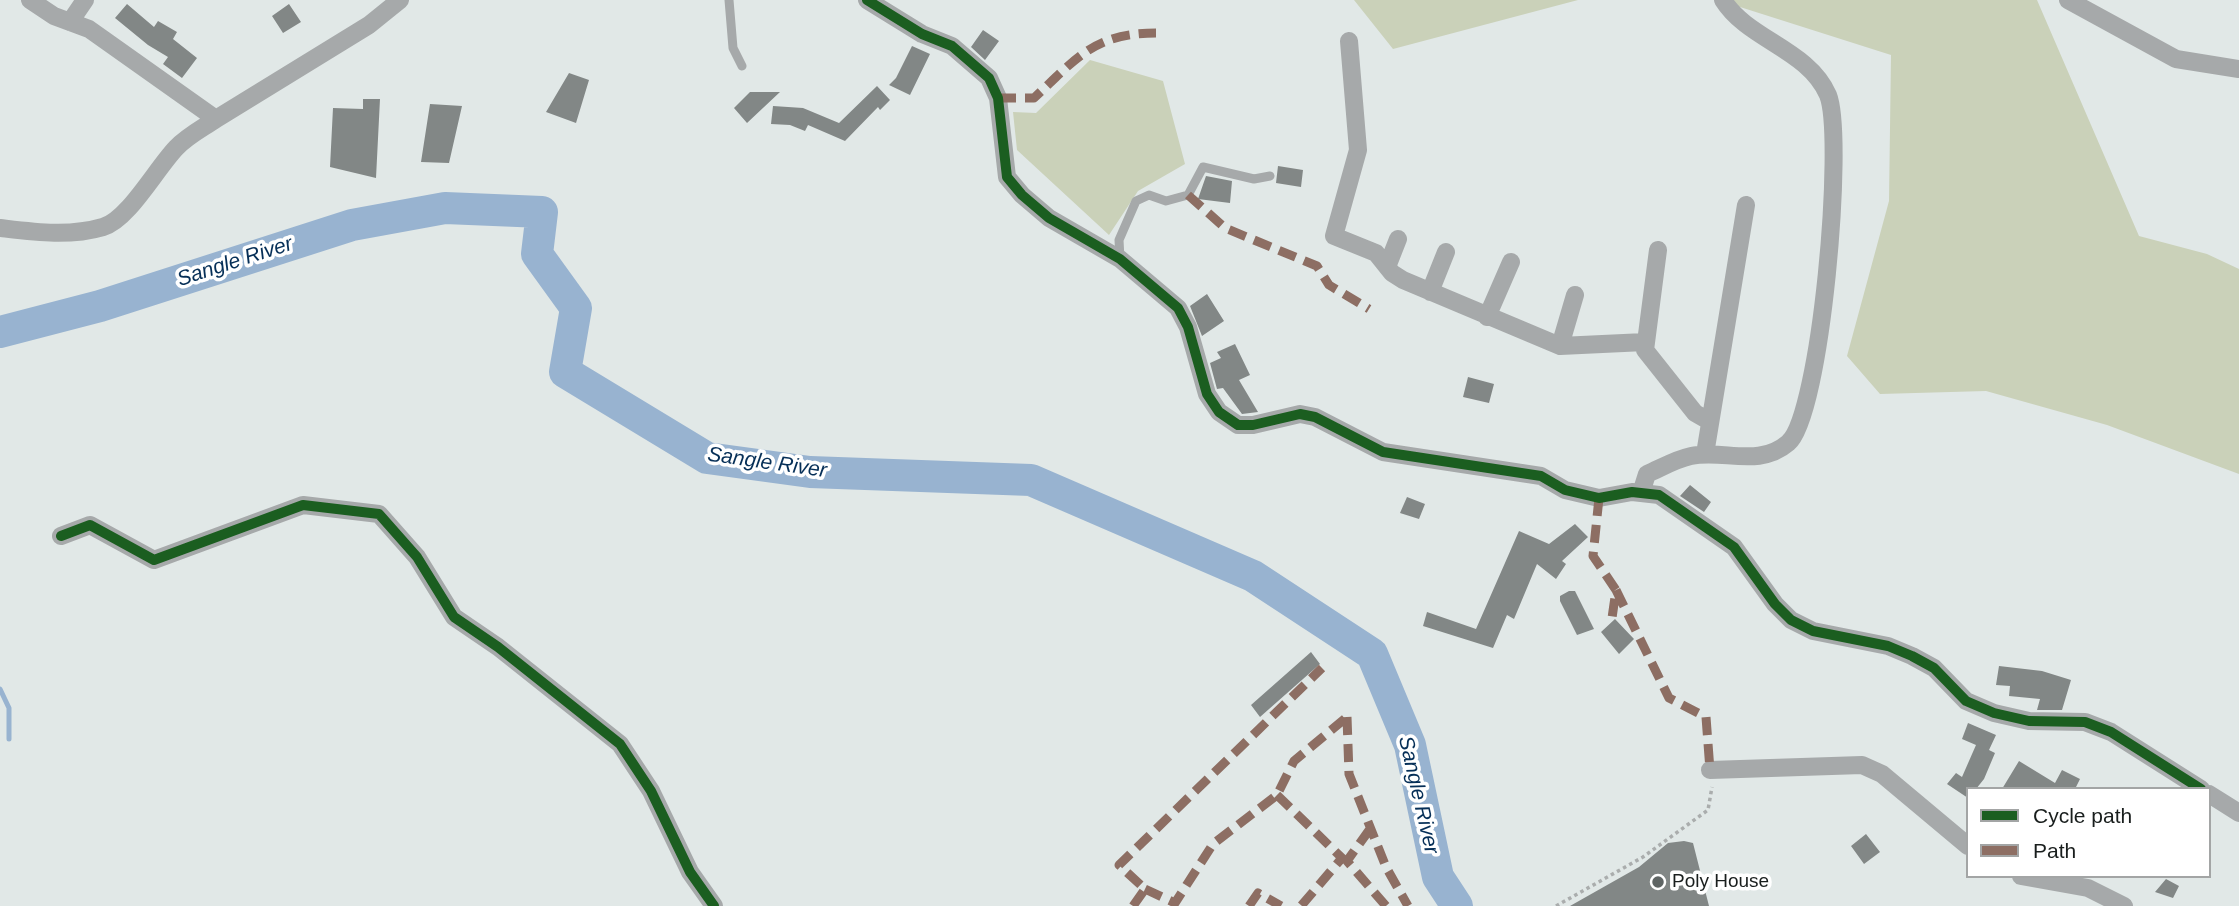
<!DOCTYPE html>
<html>
<head>
<meta charset="utf-8">
<style>
	body { margin:0 }
	#map { position:relative; width:2239px; height:906px; overflow:hidden; background:#e1e8e7; font-family:Helvetica,sans-serif }
	canvas { display:block }
	.legend { position:absolute; left:1966px; top:787px; width:245px; height:91px; box-sizing:border-box; background:#fff; border:2px solid #a3a5a5; margin:0; padding:9px 12px; list-style:none; font-size:21px; color:#191e1d }
	.legend li { display:flex; align-items:center; gap:14px; height:35px }
	.legend b { width:35px; border:2px solid #a3a5a5 }
</style>
</head>
<body>
<div id="map">
<canvas width="2239" height="906"></canvas>
<ul class="legend">
<li><b style="height:9px;background:#1b5e20"></b>Cycle path</li>
<li><b style="height:9px;background:#8d6e63"></b>Path</li>
</ul>
</div>
<script>
const g = document.querySelector('canvas').getContext('2d');
g.lineJoin = 'round';
function paint(path, color) { g.fillStyle = color; g.fill(path, 'evenodd'); }
function strokePath(path, color, width, dash) { g.strokeStyle = color; g.lineWidth = width; g.lineCap = dash ? 'butt' : 'round'; g.setLineDash(dash || []); g.stroke(path); }
function write(font, color, halo, rows, align = 'center') {
  g.font = font + ' Helvetica,sans-serif'; g.lineWidth = 7; g.setLineDash([]); g.textBaseline = 'middle'; g.strokeStyle = halo; g.fillStyle = color; for (const [text, x, y, turn = 0] of rows) {
    g.save(); g.translate(x, y); g.rotate((+turn || 0) * Math.PI / 180); g.textAlign = isNaN(turn) ? turn : align; if (halo) g.strokeText(text, 0, 0); g.fillText(text, 0, 0); g.restore();
  }
}
paint(new Path2D(`
	M1354,0H1578L1393,49Z
	M1718,0H2037L2139,236L2207,254L2239,269V474L2107,425L1986,391L1880,394L1847,356L1889,201L1891,55Z
	M1090,60L1163,81L1185,164L1138,191L1109,235L1017,150L1013,112L1036,113Z`), '#cad1b9');
strokePath(new Path2D(`
	M0,689L9,708V739`), '#98b3d0', 5);
strokePath(new Path2D(`
	M0,332L100,306L352,225L445,208L542,212L537,254L576,308L565,372L707,458L810,472L1031,480L1253,576L1372,654L1410,745L1438,877L1457,906`), '#98b3d0', 32);
paint(new Path2D(`
	M127,4L154,27L158,21L177,32L173,39L197,58L182,78L163,64L168,57L148,45L115,18Z
	M289,4L301,22L283,33L272,16Z
	M983,30L999,41L985,60L971,47Z
	M912,46L930,54L910,95L889,85L896,78Z
	M569,73L589,80L576,123L546,112Z
	M877,86L890,100L880,110L878,107L845,141L808,125L805,131L790,125L771,124L773,106L803,108L839,123Z
	M750,92H780L747,123L734,108Z
	M363,99H380L376,178L330,167L333,108L363,109Z
	M430,104L462,106L449,163L421,162Z
	M1278,166L1303,170L1301,187L1276,183Z
	M1206,176L1232,181L1230,203L1198,199Z
	M1207,294L1224,321L1202,336L1190,306Z
	M1235,344L1250,375L1239,380L1258,412L1242,414L1223,388L1217,389L1210,363L1221,358L1217,352Z
	M1468,377L1494,384L1489,403L1463,397Z
	M1690,485L1711,502L1704,512L1680,496Z
	M1407,497L1425,504L1419,519L1400,513Z
	M1575,524L1588,537L1562,561L1566,564L1556,579L1537,564L1514,619L1507,615L1493,648L1423,626L1427,612L1476,629L1519,531L1549,544Z
	M1569,591H1575L1594,629L1577,635L1560,601V596Z
	M1615,619L1634,639L1619,654L1601,632Z
	M1311,652L1320,664L1260,717L1251,705Z
	M1999,666L2042,671L2071,680L2062,710H2037L2040,699L2009,696L2010,686L1996,685Z
	M1968,723L1996,735L1989,750L1995,753L1984,779L1976,789H1968V798L1947,784L1956,773L1962,777L1976,745L1962,739Z
	M2019,761L2055,783L2062,770L2080,779L2075,789H2002Z
	M1866,834L1880,852L1864,864L1851,846Z
	M1684,841L1693,843L1709,906H1570L1639,867L1668,843Z
	M2166,879L2179,886L2173,898L2155,892Z`), '#828786');
strokePath(new Path2D(`
	M1556,906L1643,857L1708,810L1712,787`), '#aaadad', 3.5, [3.5, 3.5]);
strokePath(new Path2D(`
	M729,0L733,48L742,66
	M1120,259L1119,240L1136,201L1149,195L1166,201L1188,195L1203,167L1254,179L1270,176`), '#a6a9aa', 9);
strokePath(new Path2D(`
	M30,0L54,16L89,29L216,119L369,25L400,0
	M867,0L922,34L952,46L989,78L998,98L1007,177L1022,195L1049,218L1120,259L1178,308L1188,327L1207,394L1219,412L1238,425H1253L1300,414L1315,417L1383,452L1541,476L1565,490L1599,498L1632,492L1659,495L1734,547L1775,604L1791,620L1813,631L1888,646L1912,656L1934,668L1966,701L1994,713L2029,721L2085,722L2111,732L2201,789
	M2068,0L2176,59L2239,69
	M70,22L85,0
	M1349,41L1358,150L1334,236L1376,253L1392,273L1403,280L1560,346
	M0,228C34,232 69,237 103,227C128,220 156,169 176,148C187,136 203,128 216,119
	M1658,250L1645,350L1695,413L1709,421
	M1387,267L1398,239
	M1430,292L1446,252
	M1575,295L1560,346L1645,342
	M1487,317L1511,262
	M1705,454L1746,205
	M1641,493L1647,474C1661,468 1676,459 1691,456C1723,449 1759,468 1788,443C1821,416 1845,138 1828,95C1808,49 1748,40 1723,0
	M61,536L90,525L154,560L303,505L379,514L417,557L454,617L498,647L620,744L651,791L690,872L714,906
	M1710,770L1862,765L1882,774L1968,846
	M2209,794L2239,813
	M2021,876L2088,888L2124,906`), '#a6a9aa', 18);
strokePath(new Path2D(`
	M998,98H1034C1077,58 1094,33 1156,33
	M1188,195L1225,228L1317,266L1329,285L1369,309
	M1599,498L1593,556L1616,590L1612,618
	M1616,590L1669,698L1706,717L1710,770
	M1347,717L1349,774L1386,867L1408,906
	M1277,795L1342,858L1301,906
	M1370,829L1347,861L1386,906
	M1145,889L1175,903L1213,844L1277,795L1294,761L1347,717
	M1133,906L1145,889L1119,865L1322,668
	M1249,906L1258,893L1281,906`), '#8d6e63', 9, [18, 9]);
strokePath(new Path2D(`
	M867,0L922,34L952,46L989,78L998,98L1007,177L1022,195L1049,218L1120,259L1178,308L1188,327L1207,394L1219,412L1238,425H1253L1300,414L1315,417L1383,452L1541,476L1565,490L1599,498L1632,492L1659,495L1734,547L1775,604L1791,620L1813,631L1888,646L1912,656L1934,668L1966,701L1994,713L2029,721L2085,722L2111,732L2201,789
	M61,536L90,525L154,560L303,505L379,514L417,557L454,617L498,647L620,744L651,791L690,872L714,906`), '#1b5e20', 10);
for (const [x, y, r, color] of [
	[1658,882,7,"#5f6564"]
]) { const dot = new Path2D(); dot.arc(x, y, r, 0, 2 * Math.PI); g.fillStyle = color; g.fill(dot); strokePath(dot, '#fff', 2.5); }
write('19px', '#191e1d', '#fff', [
	["Poly House",1672,882]
], 'left');
write('italic 21px', '#062f57', '#fff', [
	["Sangle River",235,262,-18],
	["Sangle River",767,463,8],
	["Sangle River",1418,795,77]
]);
</script>
</body>
</html>
